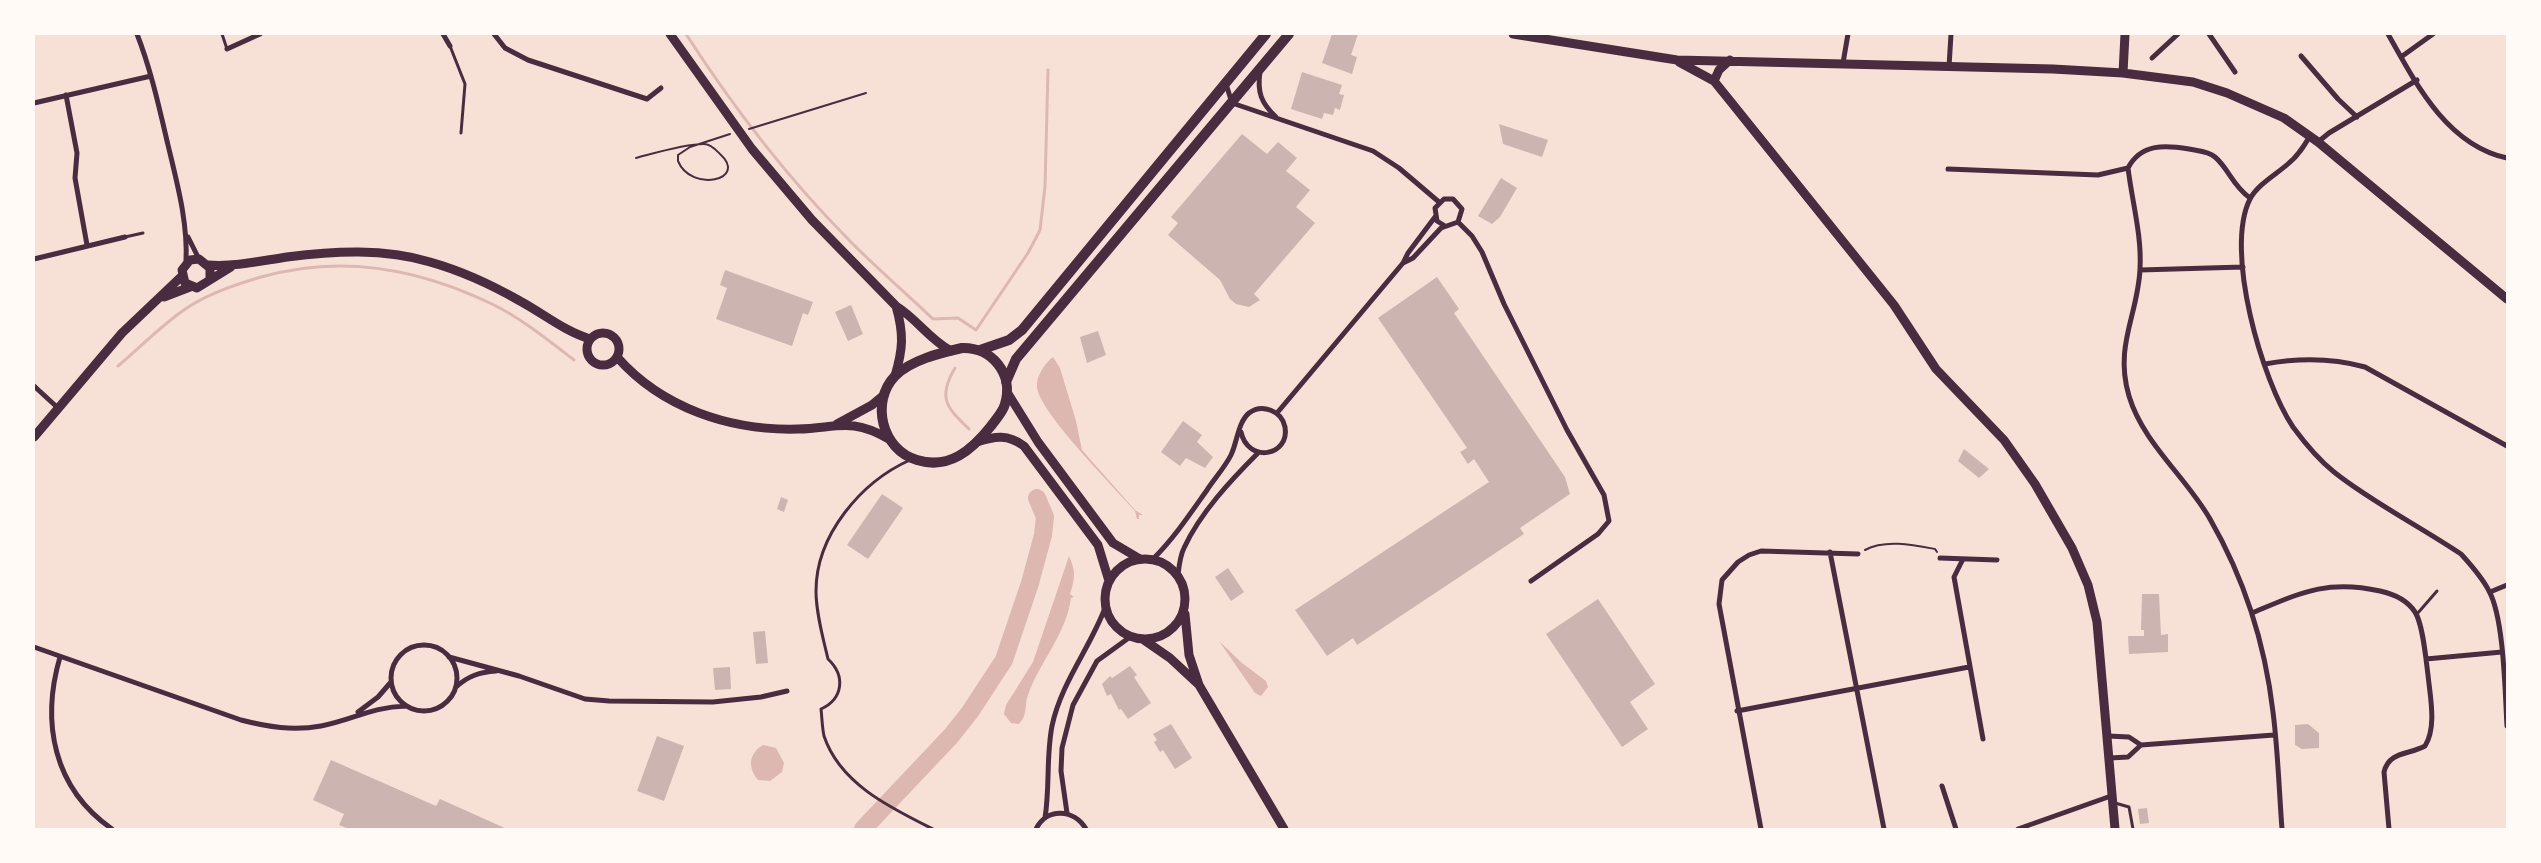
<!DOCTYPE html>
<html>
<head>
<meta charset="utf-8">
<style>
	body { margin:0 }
	#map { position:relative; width:2541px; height:863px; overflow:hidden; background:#f7e1d7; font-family:"Source Sans 3",sans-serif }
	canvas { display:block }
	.frame { position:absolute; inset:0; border:35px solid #fffaf5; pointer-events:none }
</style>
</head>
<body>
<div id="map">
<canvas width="2541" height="863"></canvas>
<div class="frame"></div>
</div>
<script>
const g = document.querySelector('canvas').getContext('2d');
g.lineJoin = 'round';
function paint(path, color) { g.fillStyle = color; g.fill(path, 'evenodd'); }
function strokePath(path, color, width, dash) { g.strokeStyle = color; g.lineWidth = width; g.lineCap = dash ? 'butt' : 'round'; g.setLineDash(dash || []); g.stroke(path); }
paint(new Path2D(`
	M1053,357L1060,368L1076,421L1082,450L1135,510L1143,515H1139V519H1137L1135,511C1115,488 1039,412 1037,387C1036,376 1045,363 1053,357Z
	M1069,556C1076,571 1075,579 1070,594L1074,597L1071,598C1066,635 1040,661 1028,695C1024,706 1028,715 1019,724L1011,723L1004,714L1006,705L1033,662Z
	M1219,641L1242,663L1266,681L1268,687L1261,696L1255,693Z
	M763,745L776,748L784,763L782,772L770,781L758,780C748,768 748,754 763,745Z`), '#dcb8b0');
strokePath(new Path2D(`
	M686,34C733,107 786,176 847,238C874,266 905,292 933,319L958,318L976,330L1028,253L1040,230L1045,187L1048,70
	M118,366C139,348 159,328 181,312C204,295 234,285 261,277C341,254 418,268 492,304C521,318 548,340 574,360
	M955,368C937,398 947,408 969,429
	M934,754L939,757
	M925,756L930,759`), '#dcb8b0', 3);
strokePath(new Path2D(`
	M863,829L951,736L970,712L1004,660L1030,583L1043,535L1045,517L1037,498`), '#dcb8b0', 18);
paint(new Path2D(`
	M1332,34H1358L1351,55L1357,57L1352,74L1322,63Z
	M1302,72L1342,85L1339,94L1344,95L1340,110L1335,108L1333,115L1324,113L1322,119L1291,109Z
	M1499,124L1548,140L1542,157L1503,144Z
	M1242,134L1267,154L1278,142L1297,158L1286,171L1310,190L1296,207L1315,223L1254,294L1260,300L1249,307L1236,304L1230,299L1220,280L1168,235L1178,223L1171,217Z
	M1501,178L1517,188L1500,217L1492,224L1478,216Z
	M725,270L813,302L808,315L803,313L792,346L716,319L727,288L720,285Z
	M1437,277L1459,309L1454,313L1565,477L1570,494L1520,528L1524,534L1357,645L1353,638L1327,656L1295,610L1489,482L1474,459L1468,464L1460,452L1467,448L1378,318Z
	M851,305L863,334L848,341L835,312Z
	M1098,331L1106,355L1087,363L1080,337Z
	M1183,421L1202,435L1197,442L1213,457L1205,468L1186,458L1180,466L1161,452Z
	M1964,449L1989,469L1979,478L1958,461Z
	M882,494L903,508L868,559L847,545Z
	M781,497L788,500L784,512L777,509Z
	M1228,568L1244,592L1231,601L1215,577Z
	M2142,594H2159L2161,635L2168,634V652L2129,654L2128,636H2144V630H2141Z
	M1598,599L1655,684L1630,702L1648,729L1622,747L1546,634Z
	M765,631L768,663L756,664L753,632Z
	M1130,666L1137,675L1134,677L1151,703L1128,719L1121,709L1119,710L1111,694L1107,696L1102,684L1110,676L1112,678Z
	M730,667L731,689L715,690L713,668Z
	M1171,724L1192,758L1175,769L1163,750L1160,752L1154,742L1157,740L1153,734Z
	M2308,724L2319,733V748L2302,749L2295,745V725Z
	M657,736L684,746L664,801L637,791Z
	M331,760L436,806L440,799L507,829H349L339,825L344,814L313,800Z
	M2147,808L2149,823L2140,824L2138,809Z`), '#ccb4b1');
strokePath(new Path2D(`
	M749,129L866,93
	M636,158C655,153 684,144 704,144C711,144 716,150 720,154C749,180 691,193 678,161V155L690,147L730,134
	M1865,550C1885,539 1914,545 1935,549L1937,552`), '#4a2c40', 2);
strokePath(new Path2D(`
	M222,34L227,49
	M450,46L465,84L461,133
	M125,237L143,233
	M910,460C861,482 816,535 816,591C816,613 823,638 828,659C846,676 843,699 821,709C822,717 822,727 824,736C840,784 891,808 933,829
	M2417,614L2437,591
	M2115,803L2129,807L2133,829`), '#4a2c40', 3);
strokePath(new Path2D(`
	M137,34C151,70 159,107 168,145C177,183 188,222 186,262
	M443,34L450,46
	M494,34L505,48L528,60L647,99L661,88
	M2209,34L2235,72
	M2388,34C2416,84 2447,145 2507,158
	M227,49L260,34
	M2301,56L2338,99L2357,117
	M2401,57L2433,34
	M2152,58L2178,34
	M1843,63L1848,34
	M1949,67L1951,34
	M1260,72C1257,92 1261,103 1276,117
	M1226,84L1232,103L1373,151L1399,168L1439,202
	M66,95L77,153L75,178L87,245
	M34,103L151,76
	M2310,136C2304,146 2298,156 2289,163C2277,174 2258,184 2250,199C2224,250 2262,381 2293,427C2304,442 2319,460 2334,472C2370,501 2421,527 2461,554C2471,565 2482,577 2489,591C2504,618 2505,692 2507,726
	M2318,142L2329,133L2417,80
	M1948,169L2098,175L2128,168
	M2250,198C2232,185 2229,169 2215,157C2208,151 2198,151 2189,149C2166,145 2141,143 2128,168C2132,201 2142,236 2140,269C2138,315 2114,346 2129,396C2143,443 2186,477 2210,519C2244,578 2265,644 2273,712C2278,751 2279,790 2282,829
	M1458,222L1472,236L1482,252L1504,304L1567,430L1604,495L1609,521L1598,534L1531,581
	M188,237L199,259
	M34,259L125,237
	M1403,263L1413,258L1441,228L1458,222L1462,209L1453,199H1444L1435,208L1437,221L1445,226
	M2140,270L2243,267
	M2265,364C2298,358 2332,358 2365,367L2507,446
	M34,386L58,408
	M1277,413L1403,263L1408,253L1435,217
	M1830,552L1884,829
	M1940,558L1997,560
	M1153,559C1174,538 1190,514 1207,490C1215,478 1225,467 1231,455C1237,443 1238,422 1249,413C1262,403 1282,411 1285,427C1290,456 1248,464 1241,432
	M1963,559L1954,577L1983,739
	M1178,575C1179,566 1180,556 1184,548C1200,513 1231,480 1258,453
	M2490,592L2507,585
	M2252,613C2300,593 2327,579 2380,591C2394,594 2407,600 2415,612C2423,624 2426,660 2428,675C2430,696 2437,727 2425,746C2409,755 2389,751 2384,772L2389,829
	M391 678a33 33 0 1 1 66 0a33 33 0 1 1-66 0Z
	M34,647L241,720C268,727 293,731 321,726C353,720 371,707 406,706
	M60,657C41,722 53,788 112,829
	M449,657L519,676L585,699L609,701L713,702L761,697L787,691
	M2426,659L2502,652
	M456,687C468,676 480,672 496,671
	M1737,711L1969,667
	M358,712L378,697L391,682
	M2108,736L2129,737L2141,745L2274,735
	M2110,758L2128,757L2141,745
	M1942,786L1956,829
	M1067,813L1061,771L1062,748L1073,705L1097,661L1130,637
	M1045,818C1050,787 1046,757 1052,726C1061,683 1090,648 1105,608
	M1036,829C1047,807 1074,809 1086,829
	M1761,829L1719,604L1722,580L1738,562L1749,555L1761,551L1858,554
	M2018,829L2111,796`), '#4a2c40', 5);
strokePath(new Path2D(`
	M1513,34L1677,60L2053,69L2123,73L2193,82L2227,93L2284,118L2318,142L2507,299
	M1679,62L1714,81L1731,102L1894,305L1936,369L2004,440L2035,484L2072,548L2088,585L2097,622L2115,829
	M2123,73L2125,34
	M1714,81L1719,70L1730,60
	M208,265C235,267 260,261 287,257C334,251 384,248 430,262C462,271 492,285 520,301C544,314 564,331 590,339
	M210,278V268L199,259L190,260L182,270L185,283L197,288L231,267
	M164,297L190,287
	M587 349a16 16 0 1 1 32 0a16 16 0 1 1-32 0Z
	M617,357C662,408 730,431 798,429C837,428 851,417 889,439
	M837,424L872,405L884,395
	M34,437L122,333L182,276`), '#4a2c40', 9);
strokePath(new Path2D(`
	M670,34L752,149L812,220L896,306C917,319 929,339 951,351
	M895,376C903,349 904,334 896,306
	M1007,392L1038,442L1113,543L1140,559
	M977,442C995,436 1008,434 1024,446L1098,545L1109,581
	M1105 599a40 40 0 1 1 80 0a40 40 0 1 1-80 0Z
	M1185,614L1189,655L1199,685L1284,829
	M1144,640L1170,658L1198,684`), '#4a2c40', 9);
strokePath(new Path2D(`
	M962,348C992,347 1014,374 1005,404C1003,412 996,419 991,426C972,450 949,470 917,460C882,450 870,402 895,376C911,360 940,353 962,348Z
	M980,350L1009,340L1022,330L1266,34
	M1006,382L1016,359L1289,34`), '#4a2c40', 10);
</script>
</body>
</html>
